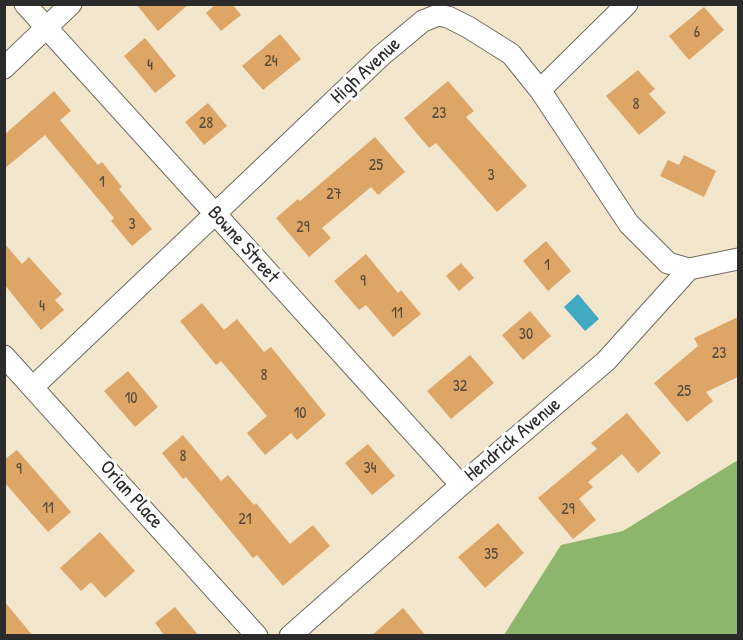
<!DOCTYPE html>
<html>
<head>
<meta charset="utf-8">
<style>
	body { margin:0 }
	#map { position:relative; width:743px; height:640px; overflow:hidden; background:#f2e6cc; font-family:"Patrick Hand",sans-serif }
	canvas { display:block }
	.frame { position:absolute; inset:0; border:6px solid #2b2b2b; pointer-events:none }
</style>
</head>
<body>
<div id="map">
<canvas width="743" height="640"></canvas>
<div class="frame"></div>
</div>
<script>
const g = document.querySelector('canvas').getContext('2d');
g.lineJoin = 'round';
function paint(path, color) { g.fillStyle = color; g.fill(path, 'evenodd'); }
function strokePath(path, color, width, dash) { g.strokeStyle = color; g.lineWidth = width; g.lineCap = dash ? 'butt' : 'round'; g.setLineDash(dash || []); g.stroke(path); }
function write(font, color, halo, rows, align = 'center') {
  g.font = font + ' "Patrick Hand",sans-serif'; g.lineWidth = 6; g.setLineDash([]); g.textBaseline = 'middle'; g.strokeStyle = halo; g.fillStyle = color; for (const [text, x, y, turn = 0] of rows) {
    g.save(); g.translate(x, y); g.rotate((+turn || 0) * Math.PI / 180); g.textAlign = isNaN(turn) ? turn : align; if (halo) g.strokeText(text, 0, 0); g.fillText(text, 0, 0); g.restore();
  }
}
paint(new Path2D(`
	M738,460V635H504L561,545L623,531Z`), '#8db56b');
paint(new Path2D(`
	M578,294L599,319L585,331L564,307Z`), '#41a9c1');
paint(new Path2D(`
	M136,4H189L158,31Z
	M216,4H232L241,15L221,31L206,13Z
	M704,7L724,30L689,60L669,36Z
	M280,34L301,59L263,90L242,66Z
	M145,38L176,76L155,93L124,56Z
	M638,70L655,89L649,94L666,113L639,135L606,96Z
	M448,81L474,111L466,117L527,186L497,212L436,143L429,148L404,118Z
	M54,91L71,111L60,120L98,165L102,162L122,187L119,189L152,229L132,246L111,221L114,218L45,135L4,169V135Z
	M208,103L227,126L204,145L185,122Z
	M375,137L405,172L378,195L371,187L322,228L331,238L309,257L276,218L298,199L300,201Z
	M684,155L716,171L704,197L660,176L668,160L679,165Z
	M546,241L571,271L548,291L523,261Z
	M4,243L22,264L29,257L62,294L55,300L64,310L41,330L4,284Z
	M366,254L398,293L401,290L421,314L393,337L366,305L359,310L334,281Z
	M461,263L474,278L459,291L446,276Z
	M202,303L224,330L237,319L264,352L271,347L326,415L297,440L291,433L265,455L247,433L267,416L221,361L216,365L180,321Z
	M530,311L551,336L523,360L502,335Z
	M738,317V377L706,392L713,401L687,422L654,383L698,346L694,338Z
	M470,355L494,383L451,419L427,391Z
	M128,371L158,407L135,427L104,391Z
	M627,413L661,453L638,473L622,454L588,482L593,487L579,499L596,520L573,539L538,498L597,449L591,443Z
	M183,435L221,481L228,475L254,505L256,503L290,544L313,525L330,546L283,586L257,555L253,558L186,477L183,479L162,453Z
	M368,444L395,476L372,495L345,463Z
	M17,450L71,512L48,532L4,482V460Z
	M498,523L524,553L485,588L458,557Z
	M100,532L135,571L105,598L91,582L81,591L60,568Z
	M4,601L33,636H4Z
	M175,607L199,636H165L155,623Z
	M403,608L426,636H371Z`), '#dda667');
const minor = new Path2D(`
	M25,4L461,485
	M4,68L71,4
	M540,90L627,4
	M4,356L257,636
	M33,387L382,55L423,21L438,15L448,17L468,27L511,54L540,90L629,224L668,263L689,269
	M290,636L461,485L606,361L689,269L738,259`);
strokePath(minor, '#716c63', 23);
strokePath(minor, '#fff', 21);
write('16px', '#584a3a', null, [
	["6",697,33],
	["24",271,62],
	["4",150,66],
	["8",636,105],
	["23",439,114],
	["28",206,124],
	["25",376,166],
	["3",491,176],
	["1",102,183],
	["27",334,195],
	["3",132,225],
	["29",303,228],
	["1",547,266],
	["9",363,282],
	["4",42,307],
	["11",397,314],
	["30",526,335],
	["23",719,354],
	["8",264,376],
	["32",460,387],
	["25",684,392],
	["10",131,399],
	["10",300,414],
	["8",183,457],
	["34",370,469],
	["9",19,470],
	["11",48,509],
	["29",568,510],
	["21",245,520],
	["35",491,555]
]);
write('20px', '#2b2b2b', '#fff', [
	["High Avenue",366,71,-43],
	["Bowne Street",243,245,48],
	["Hendrick Avenue",513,440,-40],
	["Orian Place",131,495,48]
]);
</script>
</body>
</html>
